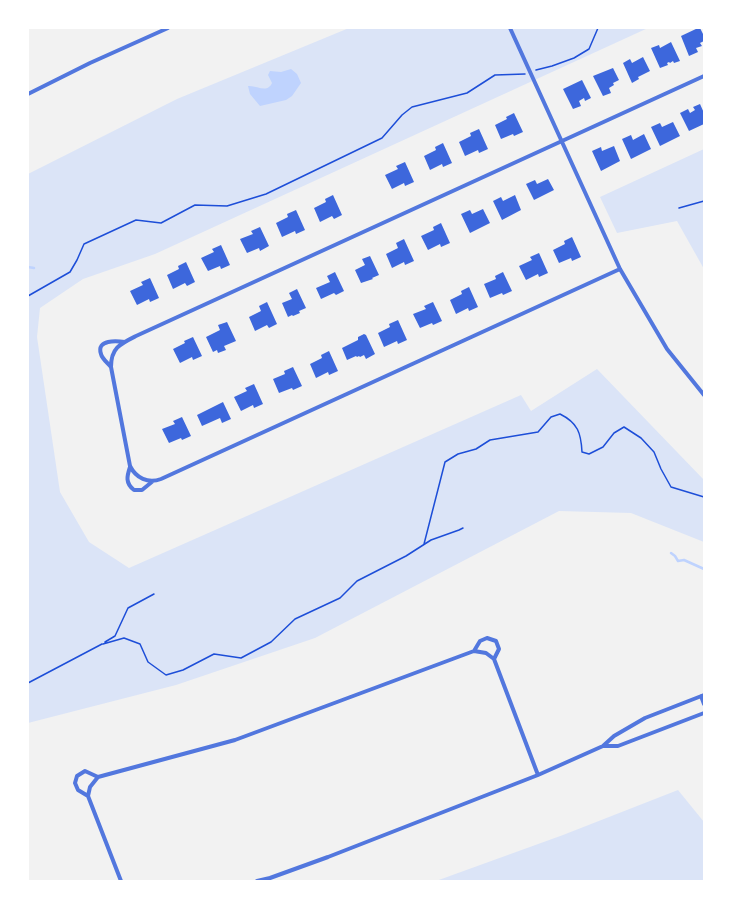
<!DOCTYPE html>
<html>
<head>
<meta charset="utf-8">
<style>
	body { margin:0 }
	#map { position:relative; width:732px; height:909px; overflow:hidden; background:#f2f2f2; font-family:Cabin,sans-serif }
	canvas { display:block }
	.frame { position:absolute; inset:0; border:29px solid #fff; pointer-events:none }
</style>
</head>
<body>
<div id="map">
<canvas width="732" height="909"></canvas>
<div class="frame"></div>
</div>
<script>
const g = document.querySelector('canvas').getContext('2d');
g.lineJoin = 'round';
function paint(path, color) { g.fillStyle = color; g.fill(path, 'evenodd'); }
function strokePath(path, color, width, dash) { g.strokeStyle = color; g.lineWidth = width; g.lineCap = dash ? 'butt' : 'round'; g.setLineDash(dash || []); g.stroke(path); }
paint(new Path2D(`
	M349,28H648L155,254L83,279L40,308L37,337L60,492L89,542L129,568L521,395L531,411L597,369L704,480V542L631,513L559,511L315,638L176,685L28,723V174L177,99Z
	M704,149V269L677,221L617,233L600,197Z
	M678,790L704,822V881H436L563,835Z`), '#dbe4f7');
paint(new Path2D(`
	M291,69L297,74L301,83L292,96L286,100L260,106L250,94L248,86C257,85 267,94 272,83L268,75L270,71L281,72Z`), '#bfd3fe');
strokePath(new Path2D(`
	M28,267L34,268
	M671,553L675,556L678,561L684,560L704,569`), '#bfd3fe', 2.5);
paint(new Path2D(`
	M698,28H700L704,36V41L700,43L702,46L696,48L698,52L689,56L681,36Z
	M671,42L680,61L674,63L673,61L670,63L669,62L667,63L668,65L660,68L651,48L659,45L660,48Z
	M643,57L650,71L638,77L639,79L632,83L623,63L630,59L632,63Z
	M613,68L619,80L613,83L614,85L609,88L611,93L603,96L593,76Z
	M582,80L591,98L585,101L584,98L579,101L581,106L573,109L563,89Z
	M700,104L704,113V124L689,131L680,113L688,109L690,113L695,110L693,107Z
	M514,113L523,132L514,136L513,134L501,139L495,125L507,119L506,117Z
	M673,122L680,136L660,146L651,127L660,123L662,127Z
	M479,129L488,149L479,153L478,150L465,156L459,142L471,136L470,133Z
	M644,134L651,149L631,159L622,139L631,135L633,140Z
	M443,143L452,163L443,167L442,164L430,170L424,156L436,150L435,147Z
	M614,146L620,161L601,171L592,151L601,147L602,151Z
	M405,162L414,182L405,186L404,183L392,189L385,175L398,169L396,166Z
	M548,179L554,190L534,200L526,184L535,180L537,184Z
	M333,195L342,215L334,219L332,216L320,222L314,208L326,202L325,199Z
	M515,195L521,210L502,220L493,201L501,197L503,201Z
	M483,209L490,223L470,233L461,214L470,210L472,214Z
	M296,210L305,230L296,234L295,231L282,237L276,223L288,217L287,214Z
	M441,223L450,243L441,247L440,244L428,250L421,236L434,230L433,227Z
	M260,227L269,246L260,251L259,248L247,253L240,239L253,234L251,231Z
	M572,237L581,257L572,261L571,258L559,263L553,250L565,244L564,241Z
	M404,239L414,261L405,265L404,262L392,268L386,254L398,248L396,243Z
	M221,245L230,265L221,269L220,266L208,271L201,258L214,252L212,249Z
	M539,253L548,273L539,277L538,274L526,280L519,266L532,260L530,257Z
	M370,256L379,275L372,278L373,279L361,283L355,270L365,265L362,259Z
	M186,262L195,282L187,286L185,283L173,289L167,275L179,269L178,266Z
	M335,272L344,291L336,295L334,293L321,299L316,288L330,282L327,276Z
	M503,272L512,291L503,295L502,293L490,298L484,284L496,279L495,276Z
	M150,278L159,298L150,302L149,299L137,305L130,291L143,285L141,282Z
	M469,287L478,307L469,311L468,308L456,314L450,300L462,294L461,291Z
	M297,289L306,308L299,311L300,313L293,316L292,315L288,317L282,303L292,299L289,293Z
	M267,302L277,324L269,328L267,325L255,331L249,317L261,311L259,306Z
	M433,302L442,321L433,325L432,323L420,328L413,314L426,309L424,306Z
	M398,320L407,340L398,344L397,341L384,347L378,333L390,327L389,324Z
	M227,322L236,341L224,346L226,350L218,353L217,350L213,352L206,337L220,330L218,325Z
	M364,334L366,335L375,354L366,359L364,355L360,357L359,356L357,357L356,356L347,360L342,348L358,340V337Z
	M193,337L202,356L193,360L192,357L180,363L173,349L185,343L184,341Z
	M329,351L338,371L329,375L328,372L316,378L310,364L322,358L321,355Z
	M293,367L302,386L293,390L292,388L279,393L273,379L285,374L284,371Z
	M254,384L263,404L254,408L253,405L241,411L234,397L247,391L245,388Z
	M223,402L231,419L222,423L220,418L202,426L197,415Z
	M182,417L191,436L182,440L181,438L169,443L162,429L175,424L173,421Z`), '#3d67dc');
strokePath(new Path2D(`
	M536,70L552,66L574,58L589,49L598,28
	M679,208L704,201
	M28,296L70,272L77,260L84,244L136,220L161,223L195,205L227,206L266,194L382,138L402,115L412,107L467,93L495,75L525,74
	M424,544L445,462L458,454L476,449L490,440L538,432L551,417L560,414C578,423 581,433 582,452L589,454L603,447L614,433L624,427L641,438L654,452L661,469L671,487L704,497
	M105,642L115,636L128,608L154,594
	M103,644L124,638L140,644L148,662L166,675L183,670L214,654L241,658L271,642L295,619L340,598L357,581L406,556L431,540L459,530L463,528
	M28,683L102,644`), '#1d4ed8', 1.5);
strokePath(new Path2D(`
	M510,28L620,269L667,349L704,395
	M28,94L90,63L168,28
	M620,269L161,479C148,484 136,478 130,466L111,367C111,348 120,344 136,336L704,76
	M111,367C108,363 102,359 101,354C96,339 117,341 125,342
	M130,467C127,476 125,483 134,490H142L153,481
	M474,651L480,641L487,638L496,641L499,649L494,659
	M701,696L704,704
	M603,746H618L704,713
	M538,775L603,746L614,736L645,718L704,695
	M88,796L78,790L75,783L77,776L85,771L98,777
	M121,881L88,796L90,787L98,777L235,740L474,651L486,653L494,659L538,775L328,857L270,878L257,881`), '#5277de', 4);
</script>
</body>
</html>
